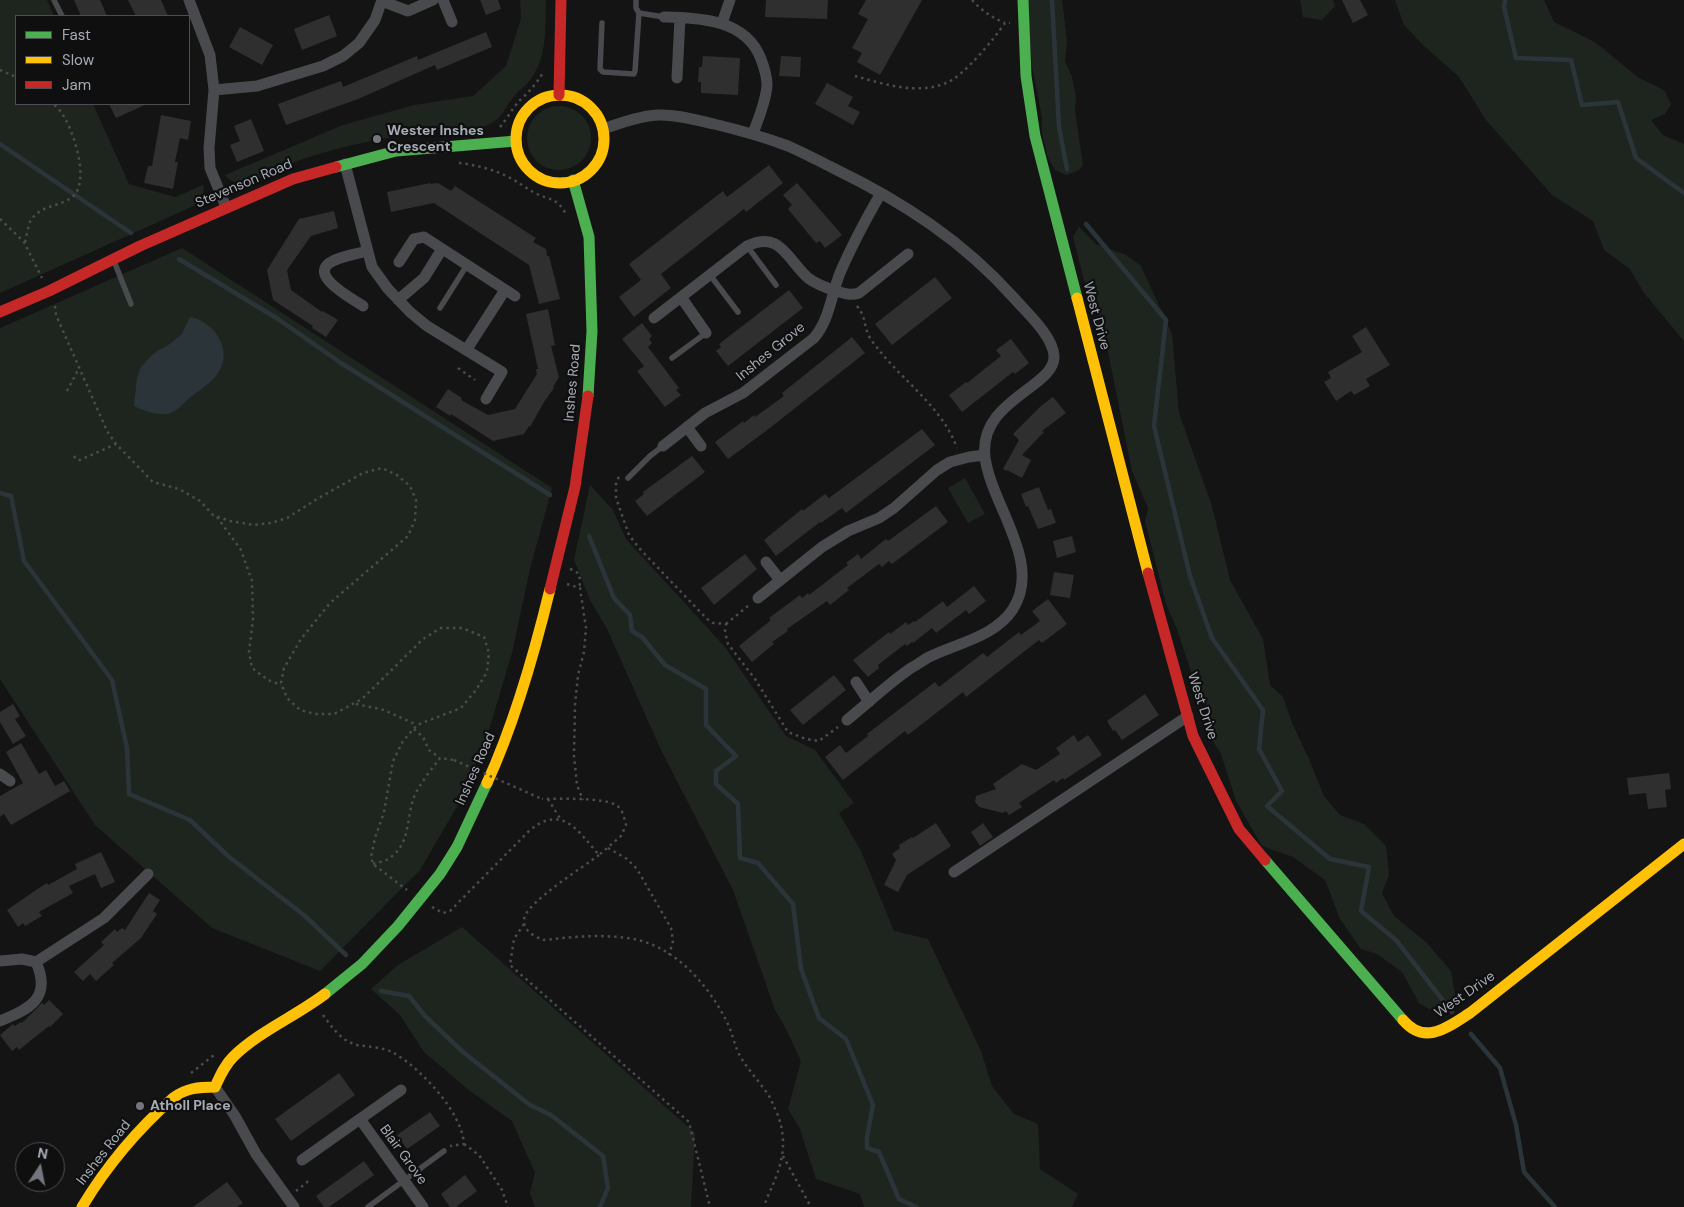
<!DOCTYPE html>
<html>
<head>
<meta charset="utf-8">
<style>
	body { margin:0 }
	#map { position:relative; width:1684px; height:1207px; overflow:hidden; background:#141415; font-family:"DM Sans",sans-serif }
	canvas { display:block }
	.legend { position:absolute; left:15px; top:15px; width:175px; height:90px; box-sizing:border-box; background:#0f0f10; border:1px solid #4b4e52; margin:0; padding:6px 9px; list-style:none; font-size:15px; color:#a6acb5 }
	.legend li { display:flex; align-items:center; gap:10px; height:25px }
	.legend b { width:25px; border:1px solid #4b4e52 }
	.north { position:absolute; left:15px; top:1142px; width:50px; height:50px; box-sizing:border-box; background:#0f0f10; border:1px solid #4b4e52; border-radius:50%; rotate:11deg; font-size:14px; font-weight:700; line-height:20px; text-align:center; color:#a6acb5 }
	.north::after { content:''; display:block; margin:auto; width:18px; height:22px; background:#73777d; clip-path:polygon(50% 0,100% 100%,50% 72%,0 100%) }
</style>
</head>
<body>
<div id="map">
<canvas width="1684" height="1207"></canvas>
<ul class="legend">
<li><b style="height:6px;background:#4caf50"></b>Fast</li>
<li><b style="height:6px;background:#ffc107"></b>Slow</li>
<li><b style="height:6px;background:#c62828"></b>Jam</li>
</ul>
<div class="north">N</div>
</div>
<script>
const g = document.querySelector('canvas').getContext('2d');
g.lineJoin = 'round';
function paint(path, color) { g.fillStyle = color; g.fill(path, 'evenodd'); }
function strokePath(path, color, width, dash) { g.strokeStyle = color; g.lineWidth = width; g.lineCap = dash ? 'butt' : 'round'; g.setLineDash(dash || []); g.stroke(path); }
function write(font, color, halo, rows, align = 'center') {
  g.font = font + ' "DM Sans",sans-serif'; g.lineWidth = 4.5; g.setLineDash([]); g.textBaseline = 'middle'; g.strokeStyle = halo; g.fillStyle = color; for (const [text, x, y, turn = 0] of rows) {
    g.save(); g.translate(x, y); g.rotate((+turn || 0) * Math.PI / 180); g.textAlign = isNaN(turn) ? turn : align; if (halo) g.strokeText(text, 0, 0); g.fillText(text, 0, 0); g.restore();
  }
}
paint(new Path2D(`
	M0,0H47L54,16H16V104H93L129,184L175,197L203,185C205,193 202,200 196,205L0,293Z
	M520,0H546C545,28 548,56 530,80C525,87 517,91 512,99C505,108 501,119 490,124C470,134 444,129 423,132C377,139 330,148 287,165C271,172 238,194 225,175L343,125L414,105L473,96L506,66L521,19Z
	M1027,0H1062L1067,41L1065,61L1072,77L1076,97L1075,111L1083,165L1079,170L1066,175L1055,170L1048,158L1042,133V117L1032,66Z
	M1300,0H1333L1335,6L1322,20L1303,17Z
	M1395,0H1544L1554,22L1595,42L1639,78L1664,90L1671,104L1665,114L1651,120L1663,135L1684,144V341L1644,293L1630,269L1604,250L1593,221L1552,195L1486,120L1459,77L1423,45L1404,25Z
	M527 138a32 32 0 1 1 64 0a32 32 0 1 1-64 0Z
	M1079,227L1096,244L1126,255L1141,266L1172,334L1179,413L1212,506L1230,580L1263,639L1270,685L1283,697L1292,723L1309,759L1324,796L1340,815L1364,824L1386,846L1389,875L1382,893L1394,916L1427,943L1451,971L1456,1000L1444,1013L1434,1012L1419,1003L1402,972L1377,954L1361,949L1340,919L1325,880L1293,857L1262,846L1236,801L1221,754L1204,727L1208,709L1193,678L1177,629L1166,604L1145,521L1148,508L1132,471L1108,352L1098,332V305L1084,280L1073,237Z
	M182,248L552,488L530,569L512,653L485,743L462,798L420,870L320,971L212,928L95,825L0,679V328Z
	M965,478L985,514L968,523L948,488Z
	M590,485L613,510L626,539L725,647L786,736L815,750L854,803L839,813L861,851L894,931L928,939L981,1051L992,1086L1014,1114L1038,1124L1040,1169L1078,1194L1072,1207H864L860,1194L816,1179L800,1129L788,1109L801,1061L785,1027L775,1010L733,890L662,752L607,629L590,600L574,560Z
	M462,927L695,1133L691,1207H535L530,1193L535,1173L512,1121L470,1091L424,1052L400,1015L371,989L398,965Z`), '#1e251f');
paint(new Path2D(`
	M190,317C214,321 234,350 218,373C210,385 197,391 186,401C181,406 176,412 168,414C156,415 144,411 134,406L137,378L141,367L150,357L157,351L167,346L182,334Z`), '#2b3539');
strokePath(new Path2D(`
	M1052,0L1059,127L1067,169
	M1505,0L1504,7L1516,58L1571,60L1582,105L1618,102L1636,158L1684,193
	M0,144L131,233
	M1086,224L1166,320L1154,426L1190,576L1212,638L1263,710L1259,749L1282,791L1267,806L1330,859L1369,867L1361,911L1396,940L1452,1012
	M179,259L278,319L341,363L550,495
	M0,493L11,496L24,561L112,680L127,748L129,794L190,820L228,856L305,916L346,955
	M589,536L614,598L630,615L632,631L642,637L665,665L706,689V725L736,756L716,771V784L738,804L740,858L758,863L793,904L801,969L819,1018L846,1039L873,1105L867,1137V1148L879,1152L899,1199L916,1207
	M381,991L409,996L425,1016L463,1052L530,1105L551,1115L603,1156L608,1188L600,1207
	M1471,1034L1500,1068L1516,1125L1524,1172L1555,1207`), '#2b3539', 4.5);
paint(new Path2D(`
	M74,0H100L107,16H81Z
	M128,0H161L168,16H136Z
	M480,0H498L501,9L486,15Z
	M766,0H828L827,19L765,17Z
	M866,0H922L880,75L857,62L862,53L852,48L868,19L858,14Z
	M1342,0H1360L1368,15L1353,23Z
	M329,15L337,36L302,50L294,29Z
	M240,27L273,45L262,65L229,47Z
	M486,32L492,47L437,70L435,65L358,99L286,125L278,104L341,81L343,87L417,56L418,60Z
	M703,56L740,58L738,95L701,93V82H698L699,67H702Z
	M781,56L801,57L800,77L779,76Z
	M827,83L853,97L848,106L860,112L853,125L815,104Z
	M109,104H147L116,118Z
	M161,115L191,121L188,140L180,138L175,162H178L173,189L144,183L148,166H152Z
	M251,119L264,151L237,162L230,145L240,141L234,126Z
	M769,165L783,183L746,212L744,209L661,274L671,288L634,317L619,297L641,280L629,264L723,191L727,197Z
	M430,183L431,184L438,183L451,191L455,186L536,238L533,242L546,249L547,256H549L560,299L539,304L529,265L434,203L391,212L387,192Z
	M797,183L842,235L825,248L820,241L816,243L788,209L792,205L783,195Z
	M334,211L338,228L311,236L287,270L291,290L322,312L323,311L338,320L326,337L312,328L313,326L273,300L267,270L299,219Z
	M935,277L952,298L892,345L875,324Z
	M789,290L803,308L728,366L716,351L721,347L719,344Z
	M548,309L555,345L551,346L559,377L553,387L554,388L544,402L530,427L529,426L524,434L493,441L451,414L450,416L436,407L448,389L462,398L461,400L488,415L515,409L537,374L536,369H538L526,314Z
	M642,323L652,336L649,339L652,343L648,347L679,388L676,390L681,395L665,407L637,371L644,366L622,339Z
	M1366,327L1390,365L1366,379L1370,386L1354,395L1351,391L1336,401L1324,382L1331,378L1328,372L1362,352L1352,336Z
	M852,337L865,353L766,431L728,459L715,442L743,421L744,423L754,415L755,417L784,396L782,393Z
	M1011,339L1029,363L1015,374L1013,372L962,412L949,395L966,382L967,383L1001,356L996,350Z
	M1053,397L1066,413L1042,431L1044,432L1022,455L1031,460L1022,478L1007,470L1006,471L1003,469L1019,440L1013,434L1042,405Z
	M922,429L935,445L846,513L842,508L821,523L820,522L776,556L764,540L802,509L803,511L825,494L829,498Z
	M692,456L705,472L647,516L635,501L644,494L643,492Z
	M1039,487L1048,510L1051,509L1056,523L1038,529L1028,506L1026,507L1021,494Z
	M936,506L948,522L892,564L889,561L882,567L879,564L847,588L849,590L830,605L827,601L787,629L788,631L772,642L774,644L752,662L739,646L771,620L769,618L800,595L802,598L808,593L809,595L848,565L846,563L858,554L861,559L886,539L888,541Z
	M1072,536L1076,552L1057,558L1053,541Z
	M745,554L757,569L714,605L701,588Z
	M1054,572L1074,575L1070,598L1050,595Z
	M974,586L986,601L969,614L966,610L936,633L932,628L913,643L912,642L907,646L905,644L878,665L879,668L868,677L853,660L889,632L890,634L906,622L908,625L914,621L915,622L943,601L947,607Z
	M1048,599L1067,624L1042,643L1039,640L966,697L963,692L908,735L905,731L843,780L825,757L840,745L846,753L868,736L867,734L935,682L939,687L983,653L987,657L1019,632L1021,635L1040,621L1032,611Z
	M834,675L846,690L803,725L790,710Z
	M1145,694L1159,715L1122,740L1115,730L1113,731L1107,721Z
	M13,704L20,716L15,719L26,736L13,744L0,722V712Z
	M1074,735L1078,742L1088,735L1102,755L1064,780L1063,778L1056,783L1054,780L1019,803L1022,807L1009,815L1006,811L1003,813L979,807L975,802L976,796L996,789L993,784L1022,764L1036,770L1060,754L1056,748Z
	M21,743L39,774L46,770L55,786L64,781L70,791L11,825L4,814L0,817V796L23,783L6,752Z
	M1669,773L1671,789L1665,790L1667,807L1648,809L1646,793L1629,795L1627,778Z
	M936,823L951,846L907,875L898,892L884,885L896,860L892,854L900,848L899,845L912,837L913,838Z
	M983,823L993,837L980,846L971,832Z
	M101,852L115,882L101,888L95,874L69,886L73,893L39,912L42,916L25,926L23,923L18,927L7,910L36,890L47,883L48,885L77,869L75,864Z
	M149,893L160,900L153,911L157,914L141,938L112,963L114,965L96,981L90,974L83,981L74,972L104,945L101,942L115,929L117,932L122,928L125,930Z
	M49,1000L63,1014L50,1027L49,1026L19,1050L17,1047L12,1051L0,1035L13,1024L15,1026L21,1022L22,1023L42,1003L44,1005Z
	M339,1073L355,1095L291,1141L275,1119Z
	M430,1112L440,1126L407,1149L397,1135Z
	M364,1161L374,1175L329,1207H324L316,1196Z
	M465,1175L477,1191L456,1207H450L441,1194Z
	M227,1182L243,1203L237,1207H193Z`), '#2f2f30');
strokePath(new Path2D(`
	M972,0C982,11 991,17 1005,23
	M0,70L16,77
	M855,76C883,84 918,95 946,83C964,76 993,40 1005,23H1010
	M500,127C507,119 512,109 519,101C529,92 537,83 544,71
	M459,163C477,165 496,170 512,179C520,183 527,189 535,193C551,201 556,197 566,214
	M0,219L24,242L42,278
	M25,242C27,235 28,225 31,220C41,205 58,207 71,198C92,184 73,128 61,112C59,109 56,106 53,104
	M55,306L56,315L107,431L116,444L153,482L179,489L200,501L213,515L230,521L254,525L271,523L287,518L317,499L363,473L382,468L397,475L410,486L416,500L415,520L408,536L330,603L301,639L284,668L281,683L287,698L300,710L315,714H334L362,699L423,639L441,628H462L484,637L489,653L487,672L476,690L461,708L417,725L403,741L393,761L384,812L375,838L371,857L373,864L407,890
	M857,306C866,318 863,321 868,334C870,339 875,345 879,350C905,383 942,407 957,448
	M458,368L475,380
	M67,391L77,372L80,371
	M74,456L77,460H80L116,444
	M619,477L616,482V498L629,535L639,548L707,619L713,623L726,624L725,632L728,644L755,679L788,732L806,739L819,741L838,727
	M217,517L241,550L252,581L253,619L249,652L252,668L268,680L281,685
	M570,569C582,573 579,577 580,588
	M567,584L580,588L586,628L584,652L578,675L575,705L574,756L577,785L583,800
	M726,624L748,606
	M356,704L384,710L417,725
	M414,729L423,737L429,750L440,758
	M548,799L561,820
	M608,848L627,859L637,869L671,928L673,941L669,955
	M599,855C583,867 531,900 525,916C520,929 534,937 544,940C572,937 599,934 627,938C672,943 707,983 726,1020C732,1031 734,1045 740,1056C748,1070 760,1082 769,1096C772,1101 774,1107 777,1113C790,1146 780,1170 766,1200L765,1207
	M373,864C379,862 387,861 391,857C411,842 406,818 414,797C420,783 431,770 440,758L454,760
	M432,907L443,913L450,911L529,831C562,803 578,831 599,855L621,836L626,825C624,818 623,809 616,805C602,797 558,799 542,799
	M524,924L514,939L510,965L689,1122L710,1207
	M323,1015C332,1027 341,1041 357,1045C369,1047 383,1047 394,1053C421,1069 462,1112 464,1144L450,1146
	M191,1073L214,1055
	M464,1144L479,1155L502,1190L508,1207
	M783,1156L811,1207
	M296,1191L311,1179`), '#4a4c4f', 2.5, [2.5, 4]);
strokePath(new Path2D(`
	M54,0L62,16
	M636,0V8L639,13L664,17
	M602,23L600,69L603,72L634,74L635,71L639,13
	M747,246L776,285
	M114,261L131,304
	M710,275L738,312
	M440,308L467,265
	M672,358L706,333
	M628,478L650,456L663,446
	M368,1207L444,1151`), '#494a4d', 5.5);
strokePath(new Path2D(`
	M189,0L210,55L214,90L209,148L210,168L226,207
	M443,0L452,22
	M382,1L408,11L433,0
	M664,17C700,18 746,19 761,59C764,67 767,76 767,85C766,102 758,119 753,134
	M722,23L730,0
	M677,78L680,18
	M214,90L257,86L323,66L343,56L359,43L375,20L382,0
	M603,129C621,123 639,116 658,115C676,114 696,120 714,124C739,130 764,137 788,146C804,153 819,161 835,169C903,202 963,241 1014,298C1027,313 1053,336 1054,356C1056,387 978,400 985,457C991,505 1043,562 1013,609C995,637 957,643 929,657C923,660 917,665 911,668C889,683 868,703 847,720
	M345,164L372,267L388,289L410,312L427,326L502,372L486,399
	M399,262L414,239L424,237L515,296
	M681,297L706,333
	M398,300L424,278L442,249
	M363,306C353,299 305,274 333,261C343,256 356,254 367,251
	M654,318L747,246C780,230 787,259 808,278C816,284 827,288 836,291C844,293 850,296 859,293L908,254
	M467,349L505,290
	M687,427L701,446
	M663,446L705,413L743,393L814,338C830,319 831,295 840,273C852,245 866,219 881,193
	M766,562L780,580
	M758,598L822,547L848,531L879,518L894,508L937,470L950,462L969,457L985,455
	M856,682L869,702
	M0,774L10,781
	M954,872L1188,716
	M0,961L22,959L36,962C52,998 30,1009 0,1021
	M36,962L104,918L148,874
	M215,1087L235,1116L256,1154L294,1207
	M360,1119L423,1207
	M302,1160L401,1090`), '#494a4d', 11);
strokePath(new Path2D(`
	M1023,0L1026,76L1035,136L1077,298
	M336,167L396,151L516,141
	M573,180L589,237L592,331L588,396
	M1265,860L1403,1020
	M325,994L362,964L398,926L440,874L457,847L487,783`), '#4caf50', 11);
strokePath(new Path2D(`
	M516 139a44 44 0 1 1 88 0a44 44 0 1 1-88 0Z
	M1077,298L1148,573
	M487,783C515,722 534,655 550,589
	M1403,1020C1425,1046 1448,1027 1470,1013L1684,844
	M82,1207C106,1167 138,1129 173,1098C186,1088 199,1087 215,1087C220,1076 224,1066 233,1057C258,1032 296,1016 325,994`), '#ffc107', 11);
strokePath(new Path2D(`
	M559,95L561,0
	M0,312L49,291L140,246L293,179L336,167
	M1148,573L1193,736L1239,829L1265,860
	M550,589L575,487L588,396`), '#c62828', 11);
strokePath(new Path2D(`
	M454,760L542,799`), '#4a4c4f', 2.5, [2.5, 4]);
for (const [x, y, r, color] of [
	[377,139,5,"#73777d"],
	[140,1106,5,"#73777d"]
]) { const dot = new Path2D(); dot.arc(x, y, r, 0, 2 * Math.PI); g.fillStyle = color; g.fill(dot); strokePath(dot, '#0f0f10', 2); }
write('bold 14px', '#a6acb5', '#0f0f10', [
	["Wester Inshes",387,131],
	["Crescent",387,147],
	["Atholl Place",150,1106]
], 'left');
write('14px', '#a6acb5', '#0f0f10', [
	["Stevenson Road",244,184,-23],
	["West Drive",1096,316,75],
	["Inshes Grove",771,352,-39],
	["Inshes Road",573,383,-85],
	["West Drive",1202,706,72],
	["Inshes Road",476,769,-66],
	["West Drive",1465,995,-35],
	["Inshes Road",104,1153,-52],
	["Blair Grove",403,1155,54]
]);
</script>
</body>
</html>
